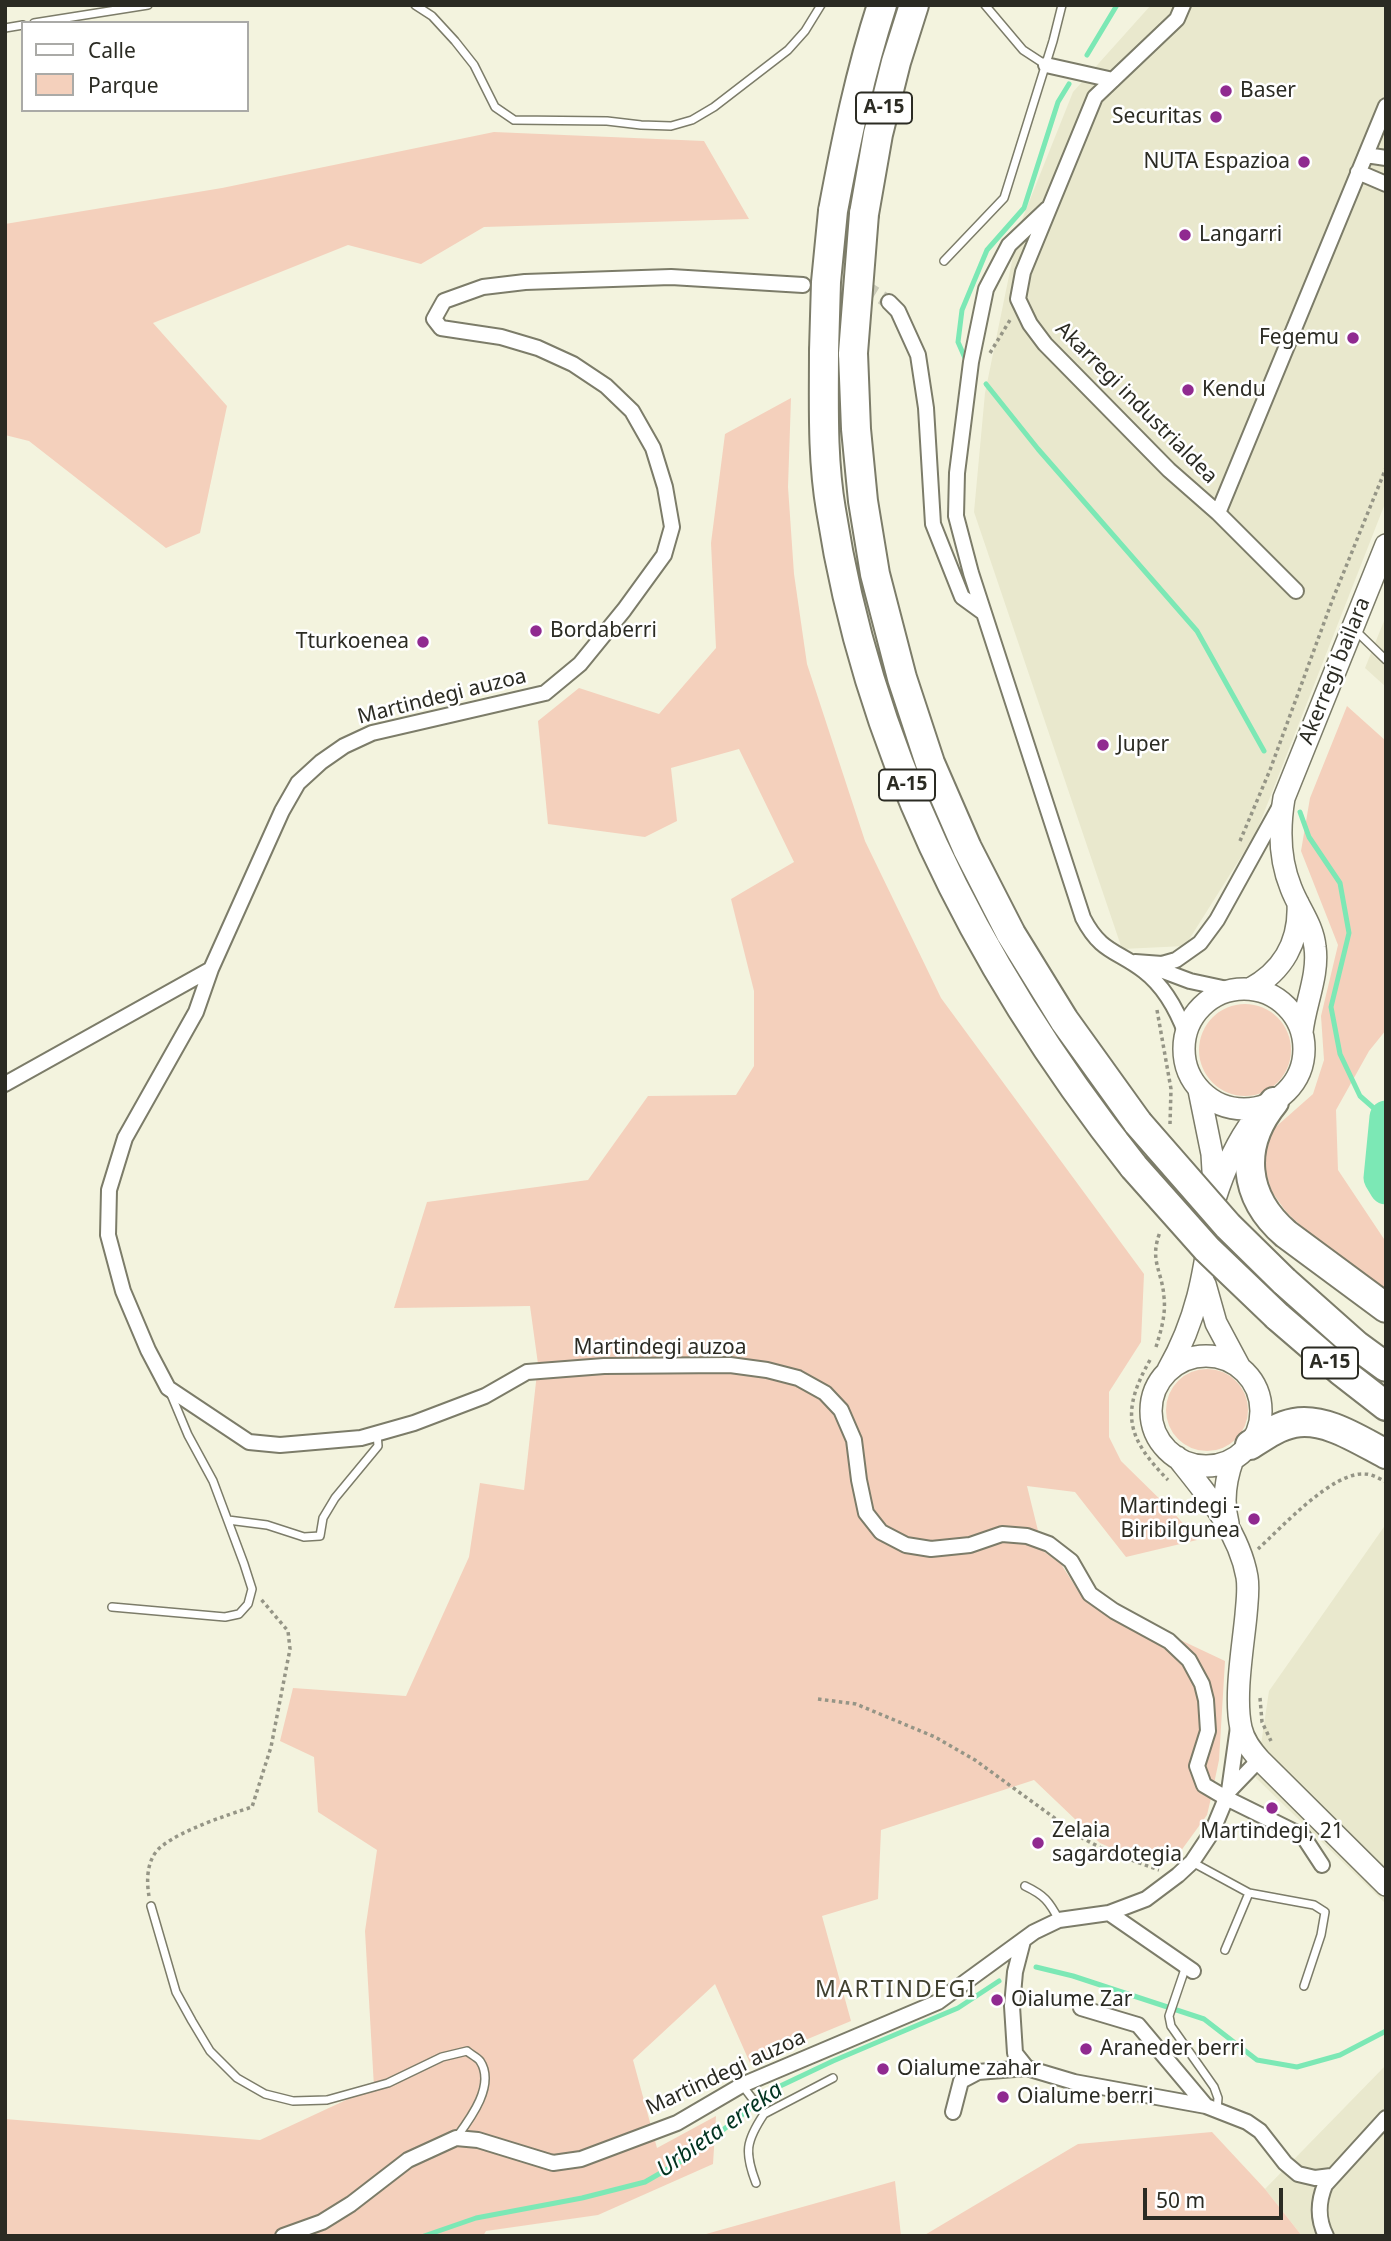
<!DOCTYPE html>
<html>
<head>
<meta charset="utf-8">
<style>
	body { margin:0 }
	#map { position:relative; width:1391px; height:2241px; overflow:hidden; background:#f3f3de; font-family:"Noto Sans",sans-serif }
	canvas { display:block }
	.frame { position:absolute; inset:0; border:7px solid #2b2b23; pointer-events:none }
	.legend { position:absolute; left:21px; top:21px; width:228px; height:91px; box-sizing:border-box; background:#fff; border:2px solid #aaaaa7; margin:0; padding:9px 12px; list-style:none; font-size:21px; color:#2b2b23 }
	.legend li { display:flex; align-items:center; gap:14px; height:35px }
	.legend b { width:35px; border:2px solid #aaaaa7 }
	.scale { position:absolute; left:1143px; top:2188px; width:140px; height:32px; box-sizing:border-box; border:4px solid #2b2b23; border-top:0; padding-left:9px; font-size:21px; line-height:24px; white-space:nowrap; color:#2b2b23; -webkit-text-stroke:5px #fff; paint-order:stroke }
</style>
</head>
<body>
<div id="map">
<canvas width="1391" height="2241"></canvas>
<div class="frame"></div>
<ul class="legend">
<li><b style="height:9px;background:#fff"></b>Calle</li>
<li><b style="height:19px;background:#f4d0bc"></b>Parque</li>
</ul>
<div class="scale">50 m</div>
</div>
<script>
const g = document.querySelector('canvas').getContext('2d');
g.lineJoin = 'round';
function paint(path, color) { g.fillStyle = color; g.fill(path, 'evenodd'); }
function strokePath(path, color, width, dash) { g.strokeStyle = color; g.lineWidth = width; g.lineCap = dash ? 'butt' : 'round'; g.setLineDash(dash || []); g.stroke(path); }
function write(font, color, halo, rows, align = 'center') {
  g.font = font + ' "Noto Sans",sans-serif'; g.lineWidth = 5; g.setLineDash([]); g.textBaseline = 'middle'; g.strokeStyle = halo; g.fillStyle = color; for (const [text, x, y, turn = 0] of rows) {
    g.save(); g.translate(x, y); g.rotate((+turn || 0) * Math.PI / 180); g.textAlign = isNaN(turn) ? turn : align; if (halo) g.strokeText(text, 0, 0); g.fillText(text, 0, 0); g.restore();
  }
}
paint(new Path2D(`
	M1151,5H1386V501L1256,833L1185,946L1122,949L974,512L985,393L1019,227L1073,92Z
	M1386,616V687L1365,668Z
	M1386,1524V1904L1256,1778L1269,1691Z
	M1386,2065V2236H1302L1265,2189Z`), '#e9e8cd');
paint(new Path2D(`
	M494,132L704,141L749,219L484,227L421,264L348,245L153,323L227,406L200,533L166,548L29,441L5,435V224L222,188Z
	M791,398L788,487L794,574L807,664L865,841L941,998L1144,1274L1141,1342L1109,1392V1437L1121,1461L1174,1513L1197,1540L1126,1557L1075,1492L1027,1486L1043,1551L1061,1564L1082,1597L1121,1623L1172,1636L1225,1661L1219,1760L1211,1798L1207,1815L1175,1859L1130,1856L1100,1843L1034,1780L881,1830L878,1899L822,1916L851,2021L750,2063L715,1984L633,2060L657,2148L716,2116L713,2164L598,2215L486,2231L483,2236H5V2119L260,2140L374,2087L365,1931L377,1850L318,1812L314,1757L280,1741L293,1688L406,1696L469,1557L480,1483L524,1490L538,1364L530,1306L394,1308L427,1202L588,1180L648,1096L736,1095L754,1066V991L731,899L794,862L739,749L671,768L677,821L645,837L548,824L538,721L579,688L659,714L716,648L711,543L725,434Z
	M1347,706L1386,741V1030L1369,1051L1336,1110L1338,1170L1386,1242V1292L1325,1248L1287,1213L1272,1192L1262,1160L1270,1132L1313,1094L1324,1060L1321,1016L1338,945L1301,851L1310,798Z
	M1199 1050a46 46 0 1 1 92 0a46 46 0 1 1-92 0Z
	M1166 1410a41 41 0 1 1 82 0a41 41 0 1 1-82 0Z
	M1212,2132L1265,2189L1302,2236H923L1078,2144Z
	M895,2181L901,2236H699Z`), '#f4d0bc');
strokePath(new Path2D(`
	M1087,55L1117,5
	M965,358L958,342L962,310L987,250L1024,208L1058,102L1069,84
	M986,384L1038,449L1197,631L1264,751
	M1300,812L1309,837L1340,883L1349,933L1331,1007L1340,1054L1360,1096L1385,1118
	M1036,1967L1073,1976L1204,2019L1257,2060L1297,2067L1340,2055L1386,2031
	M424,2236L476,2218L582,2198L645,2182L690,2156L776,2088L833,2061L958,2008L999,1981`), '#7ce8b5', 5);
strokePath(new Path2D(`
	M1386,1117L1380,1178L1386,1188`), '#7ce8b5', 33);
strokePath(new Path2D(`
	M821,286L868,289L889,302`), '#cbcbb9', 14, [14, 7]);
const lane = new Path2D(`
	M415,5L432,16L455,41L474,65L495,107L514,120L607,121L641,125L671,126L692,120L714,107L788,50L805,31L821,5
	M985,5L1023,50L1046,65
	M34,23L148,5
	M5,28L23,25
	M944,261L1004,198L1053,41L1062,5
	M1356,631L1386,660
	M228,1520L267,1525L304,1537L320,1536L323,1518L335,1498L378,1446L377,1433
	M112,1607L225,1617L239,1614L248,1604L252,1589L244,1564L213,1481L188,1435L170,1392
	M1192,1862L1249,1893L1225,1950
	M1025,1886C1044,1895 1049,1901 1059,1920
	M1249,1893L1314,1905L1325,1912L1321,1935L1304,1986
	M151,1906L176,1992L192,2021L210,2051L237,2078L265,2094L293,2101L327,2100L388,2083L442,2057L467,2051C470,2054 477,2057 480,2061C496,2085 470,2119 456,2138
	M1186,1966L1169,2016L1171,2026L1214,2087L1218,2098L1217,2110
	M742,2085L764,2114C746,2141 744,2152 756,2183
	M764,2114L833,2078`);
const street = new Path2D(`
	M1183,5L1177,19L1095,97L1023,272L1018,299L1030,324L1045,344L1169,470L1218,513L1386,106
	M1046,65L1113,80
	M1366,155L1386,158
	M1358,172L1386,184
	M1047,209L1009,245L986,289L971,362L957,473L956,516L971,573L1083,918C1101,953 1117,950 1144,971C1165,987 1177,1010 1186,1034
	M889,302L898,311L918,355L926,408L933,524L962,597L984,613
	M1218,513L1296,591
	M1135,962L1162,964L1176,960L1200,943L1217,920L1279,808
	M1150,966L1190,981L1232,990
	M211,969L196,1012L125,1138L109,1190L108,1235L123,1291L148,1350L168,1388L249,1442L280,1445L361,1438L414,1423L485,1396L527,1372L604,1366L730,1365L767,1370L798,1378L825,1393L841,1410L854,1440L859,1480L866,1513L881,1532L906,1545L931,1549L970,1545L1002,1534L1027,1536L1049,1544L1071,1561L1090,1594L1114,1611L1169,1641L1189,1660L1202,1684L1206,1700L1208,1731L1197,1766L1204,1785L1226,1798L1303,1836L1322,1865
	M5,1084L211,969L282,811L298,783L321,762L344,746L372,733L545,693L580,664L624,610L664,555L672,527L665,487L653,448L632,411L606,386L573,364L538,348L501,337L441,328L434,319L444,301L483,287L525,282L671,277L803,285
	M1229,1791L1254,1765L1255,1760L1251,1751
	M1109,1913L1193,1971
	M1023,1941L1015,1972L1012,2006L1015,2053L1027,2068L1074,2082L1206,2106L1247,2122L1260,2131L1285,2163L1298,2174L1315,2178L1331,2176
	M1081,2008L1138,2025L1206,2106
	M953,2112L961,2081L978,2072L1027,2068
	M283,2236L322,2222L351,2204L408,2160L456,2138L478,2140L553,2163L581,2159L677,2123L742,2085L938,2002L1034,1932L1059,1920L1109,1913L1146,1899L1178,1875L1192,1862L1212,1832L1229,1791L1238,1727
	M1326,2236C1317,2218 1318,2202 1325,2185L1386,2118`);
const secondary = new Path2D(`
	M1184 1049a60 60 0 1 1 120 0a60 60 0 1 1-120 0Z
	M1250,989C1283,971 1300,941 1298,903
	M1302,1032C1305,1004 1319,975 1315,947C1313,925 1299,909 1291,888C1279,859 1279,828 1284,798L1386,545
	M1199,1090L1212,1154L1214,1187
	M1205,1284L1216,1323L1239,1366
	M1151 1411a55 55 0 1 1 110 0a55 55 0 1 1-110 0Z
	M1168,1370C1201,1312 1205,1264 1215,1199C1224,1170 1236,1143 1254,1119
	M1177,1457C1205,1492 1239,1531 1247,1577C1249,1589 1247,1602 1246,1615C1243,1647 1234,1697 1241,1728C1244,1741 1251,1750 1260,1760L1386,1885
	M1228,1523C1222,1501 1225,1481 1233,1459`);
const highway = new Path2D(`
	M833,211C846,141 860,73 882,5
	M864,214L878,134L896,62L914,5
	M824,351C824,403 822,458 831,510C869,755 981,974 1134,1167
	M853,353L856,429L863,501L875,574L902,678L930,763L967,848L1011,934L1064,1020L1138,1123
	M1274,1102C1238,1146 1243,1197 1286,1234L1386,1308
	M1284,1281L1356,1345L1386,1367
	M1277,1316L1341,1371L1386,1406
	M1250,1445C1264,1436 1278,1426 1294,1423C1325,1417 1359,1440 1386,1454`);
strokePath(lane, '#7c7c69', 10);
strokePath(street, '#7c7c69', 18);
strokePath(secondary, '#7c7c69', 24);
strokePath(highway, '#7c7c69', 32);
strokePath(new Path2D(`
	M990,353L1010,320
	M1240,841L1270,770L1332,601L1386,468
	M1157,1010L1171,1089L1170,1124
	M1156,1347C1161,1331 1166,1314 1164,1297C1162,1270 1149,1261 1160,1232
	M1150,1360C1120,1413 1127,1438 1168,1480
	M1258,1549C1281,1528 1333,1471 1365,1474C1372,1474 1380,1479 1386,1482
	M1260,1698L1262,1722L1271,1741
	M818,1699L856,1704L935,1737L975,1760L1082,1838L1109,1852L1159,1870
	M149,1896C146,1879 147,1857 162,1846C182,1830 227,1815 252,1807L271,1747L290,1649L288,1631L260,1598`), '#959586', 3.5, [3.5, 3.5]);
strokePath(lane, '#fff', 7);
strokePath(street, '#fff', 14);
strokePath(secondary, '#fff', 21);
strokePath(highway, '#fff', 28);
const highwayBridge = new Path2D(`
	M824,351L826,282L833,211
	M853,353L864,214
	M1138,1123L1228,1226L1284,1281
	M1134,1167L1207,1249L1277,1316`);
strokePath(highwayBridge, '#7c7c69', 32, []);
strokePath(highwayBridge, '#fff', 28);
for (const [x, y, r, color] of [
	[1226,91,7,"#902a90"],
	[1216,117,7,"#902a90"],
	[1304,162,7,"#902a90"],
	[1185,235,7,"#902a90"],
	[1353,338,7,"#902a90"],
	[1188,390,7,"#902a90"],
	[536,631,7,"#902a90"],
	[423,642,7,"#902a90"],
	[1103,745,7,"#902a90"],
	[1254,1519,7,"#902a90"],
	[1272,1808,7,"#902a90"],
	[1038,1843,7,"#902a90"],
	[997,2000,7,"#902a90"],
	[1086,2049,7,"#902a90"],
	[883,2069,7,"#902a90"],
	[1003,2097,7,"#902a90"]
]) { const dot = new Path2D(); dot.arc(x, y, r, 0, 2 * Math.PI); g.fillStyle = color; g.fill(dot); strokePath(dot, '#fff', 2.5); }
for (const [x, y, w] of [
	[884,108,56],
	[907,785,56],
	[1330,1363,56]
]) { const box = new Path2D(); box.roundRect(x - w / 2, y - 15.5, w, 31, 5); g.fillStyle = '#fff'; g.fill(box); strokePath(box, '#2b2b23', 2); }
write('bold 19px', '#2b2b23', null, [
	["A-15",884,108],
	["A-15",907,785],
	["A-15",1330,1363]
]);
write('21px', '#2b2b23', '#fff', [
	["Baser",1240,91],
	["Securitas",1202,117,"right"],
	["NUTA Espazioa",1290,162,"right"],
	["Langarri",1199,235],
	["Fegemu",1339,338,"right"],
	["Kendu",1202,390],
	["Bordaberri",550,631],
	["Tturkoenea",409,642,"right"],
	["Juper",1117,745],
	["Martindegi -",1240,1507,"right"],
	["Biribilgunea",1240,1531,"right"],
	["Zelaia",1052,1831],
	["sagardotegia",1052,1855],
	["Martindegi, 21",1272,1832,"center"],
	["Oialume Zar",1011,2000],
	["Araneder berri",1100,2049],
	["Oialume zahar",897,2069],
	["Oialume berri",1017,2097]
], 'left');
write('21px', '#2b2b23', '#fff', [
	["Akarregi industrialdea",1136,403,45],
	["Akerregi bailara",1335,671,-68],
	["Martindegi auzoa",442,697,-14],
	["Martindegi auzoa",660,1348],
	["Martindegi auzoa",726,2073,-25]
]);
g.letterSpacing = '2px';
write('23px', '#414130', '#fff', [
	["MARTINDEGI",896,1990]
]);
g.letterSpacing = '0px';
write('italic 23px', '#013320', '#fff', [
	["Urbieta erreka",720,2130,-35]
]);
</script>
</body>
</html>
